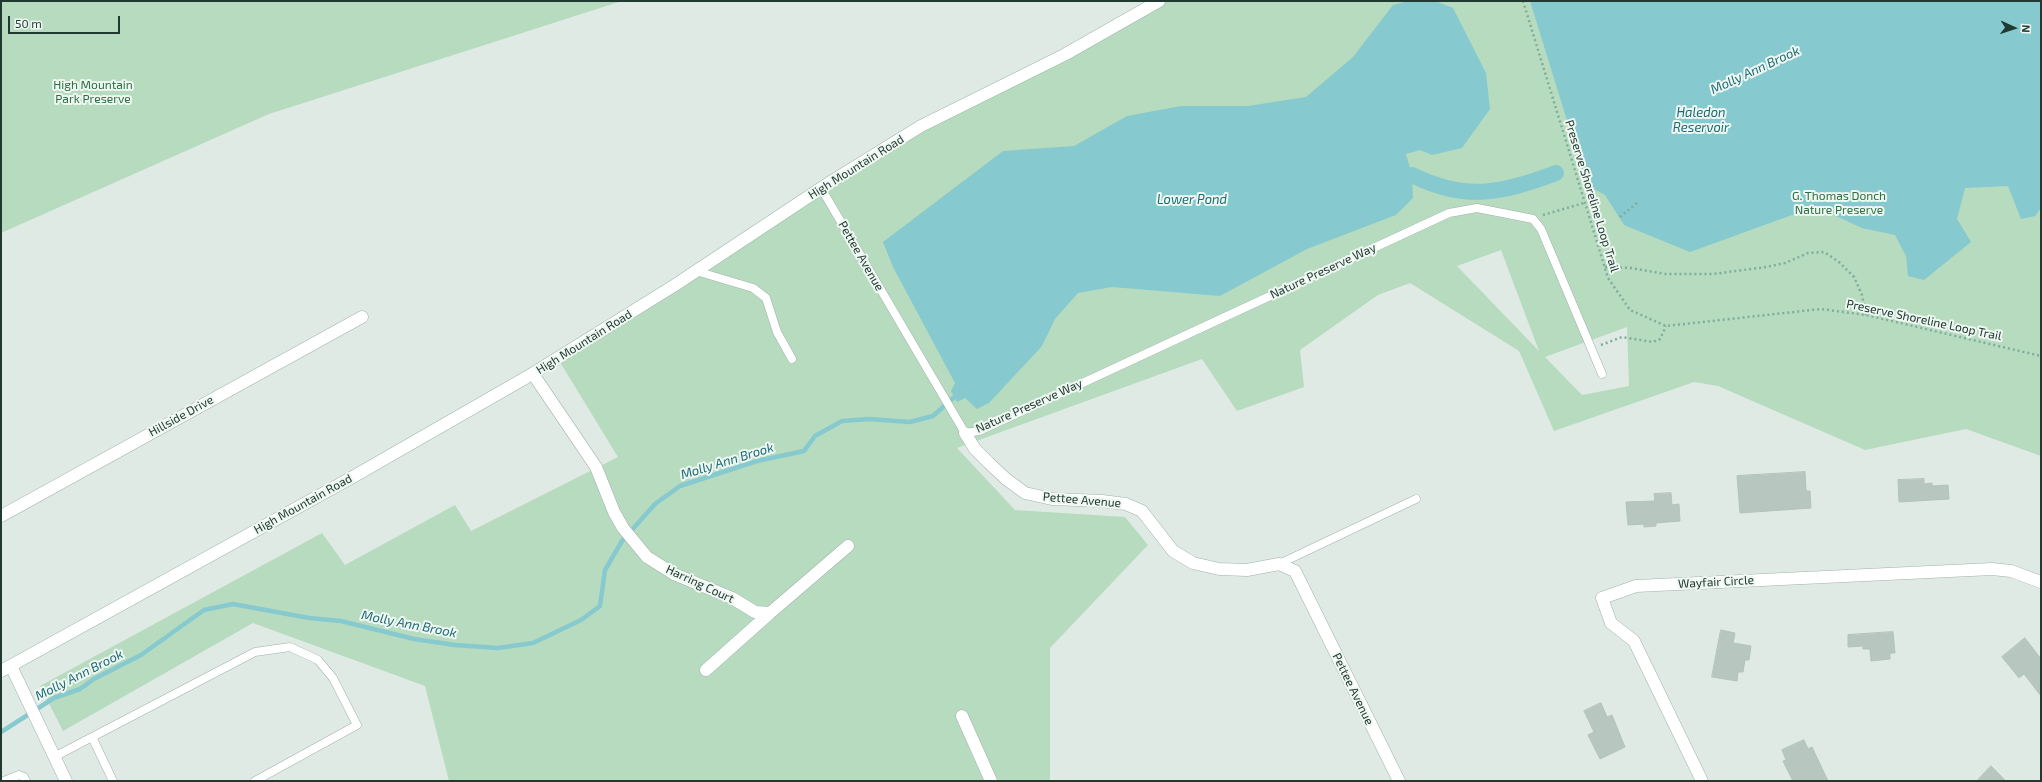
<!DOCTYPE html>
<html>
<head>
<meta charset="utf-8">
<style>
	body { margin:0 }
	#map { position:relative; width:2042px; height:782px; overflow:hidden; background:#dfeae4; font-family:"Exo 2",sans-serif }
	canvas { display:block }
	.frame { position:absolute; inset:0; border:2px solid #203931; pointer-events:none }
	.north { position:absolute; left:1994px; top:8px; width:40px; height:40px; -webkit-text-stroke:3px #eff7f2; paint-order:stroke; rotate:93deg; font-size:11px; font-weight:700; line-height:16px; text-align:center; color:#203931 }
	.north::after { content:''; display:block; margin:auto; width:14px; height:18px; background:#203931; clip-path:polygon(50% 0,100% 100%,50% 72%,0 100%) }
	.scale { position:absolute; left:8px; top:16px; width:112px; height:18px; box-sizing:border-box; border:2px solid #203931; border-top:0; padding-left:5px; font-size:12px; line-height:14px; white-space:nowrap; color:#203931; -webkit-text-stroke:3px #eff7f2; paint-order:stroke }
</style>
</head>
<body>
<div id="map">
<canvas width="2042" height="782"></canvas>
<div class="frame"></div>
<div class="north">N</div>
<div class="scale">50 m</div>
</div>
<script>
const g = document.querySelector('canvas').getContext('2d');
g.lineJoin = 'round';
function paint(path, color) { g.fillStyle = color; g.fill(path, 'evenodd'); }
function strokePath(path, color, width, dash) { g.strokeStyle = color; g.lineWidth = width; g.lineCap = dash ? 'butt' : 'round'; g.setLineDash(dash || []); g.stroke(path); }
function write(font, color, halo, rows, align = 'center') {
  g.font = font + ' "Exo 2",sans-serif'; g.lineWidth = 4; g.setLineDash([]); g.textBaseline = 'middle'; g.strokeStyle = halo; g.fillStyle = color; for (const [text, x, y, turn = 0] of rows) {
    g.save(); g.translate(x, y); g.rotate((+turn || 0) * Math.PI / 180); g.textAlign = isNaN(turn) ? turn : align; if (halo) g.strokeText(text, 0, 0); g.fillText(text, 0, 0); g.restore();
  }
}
paint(new Path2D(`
	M1,1H622L269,114L1,233Z
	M1158,1H2041V456L1966,429L1865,450L1718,386L1694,382L1554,431L1519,351L1410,283L1378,295L1300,350L1304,387L1237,411L1202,359L957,448L1015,510L1125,517L1148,545L1050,648V781H449L425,686L253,623L63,731L40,686L322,533L345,565L455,505L471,531L618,457L558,359L832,181ZM1501,250L1539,351L1457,266ZM1627,327L1629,386L1582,395L1545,357Z`), '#b7dbbf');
paint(new Path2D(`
	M1408,1H1435L1453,8L1486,73L1490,109L1462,148L1432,155L1420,150L1406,154L1412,175L1413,198L1396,215L1307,249L1220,296L1112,287L1078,293L1055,319L1042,346L989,403L977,409L965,398L957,402L951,391L955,383L893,267L883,242L1003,151L1074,146L1127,116L1181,106H1248L1306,97L1353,57L1393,5Z
	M1530,1H2041V208L2035,216L2021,219L2008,186L1965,188L1957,219L1971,242L1924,280L1908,276L1906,256L1895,235L1862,228L1827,212L1792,215L1690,252L1624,225L1605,195L1587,185Z`), '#86c9cf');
strokePath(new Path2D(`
	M1,732L54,698L80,689L94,679L141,655L204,610L233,604L309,618L341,621L414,639L455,645L498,648L533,643L581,620L600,606L605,570L622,541L655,504L680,486L757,461L804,451L815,436L842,421L869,419L910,422L933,416L959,393`), '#86c9cf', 4.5);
strokePath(new Path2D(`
	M1412,175C1466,202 1502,193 1556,173`), '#86c9cf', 16);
const building = new Path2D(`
	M1805,472L1806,491H1810L1811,508L1740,513L1737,476Z
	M1924,479V484L1932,483V486L1948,485L1949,499L1899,502L1898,480Z
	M1671,493L1672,505L1679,504L1680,521L1656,523V526L1644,527V524L1628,525L1626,502L1655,501L1654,494Z
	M1721,630L1735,633L1733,643L1751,646L1749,660H1745L1743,672H1738L1737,681L1712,677Z
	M1893,632L1895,653H1890V659L1871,661L1870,649H1863V646L1848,647V635Z
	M2025,638L2041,659V696L2024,674L2019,678L2002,657Z
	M1601,703L1607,717L1612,715L1625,747L1600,759L1588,735L1594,732L1584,711Z
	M1804,740L1808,749L1812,747L1828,781H1793L1783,761L1786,760L1782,750Z
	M1991,766L2006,781H1977Z`);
paint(building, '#b7c7c0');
strokePath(building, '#b1c3bb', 1);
const lane = new Path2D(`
	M821,188L965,433L979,431L1449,213L1477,208L1533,219L1541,229L1602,374
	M696,271L753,288L766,298L777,332L792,359
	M1279,564L1416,499
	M92,737L113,781
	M54,757L255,652L290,647L318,660L333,678L357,725L255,781
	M4,781L19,775L24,777L26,781`);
const street = new Path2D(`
	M533,374L596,467L614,512L623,528L647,557L674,574L732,598L755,612L770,613L848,546
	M965,433L975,449L989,463L1006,479L1025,493L1052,499L1102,501L1126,504L1142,511L1173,551L1193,563L1219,569L1247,570L1279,564L1295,571L1399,781
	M1,516L362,317
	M11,666L66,781
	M706,670L770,613
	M962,716L991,781
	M1702,781L1634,641L1611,623L1602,598L1636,586L1992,569L2011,571L2041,582`);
const secondary = new Path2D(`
	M1,671L351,478L527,377L675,285L832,181L921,126L1064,55L1159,1`);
strokePath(lane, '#a2b1ab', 9);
strokePath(street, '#a2b1ab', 13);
strokePath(secondary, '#9eb6ab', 13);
strokePath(new Path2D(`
	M1523,1L1608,278L1630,310L1666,326L1821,309L1866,315L2041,356
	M1543,215L1584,203
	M1620,217L1637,203
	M1605,267L1631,268L1665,274H1713L1766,267L1785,263L1808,253L1824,252L1839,262L1854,277L1862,295L1866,315
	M1601,345L1622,337L1653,342L1660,339L1666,326`), '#7fad9c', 2.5, [2, 3]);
strokePath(lane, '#fff', 8);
strokePath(street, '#fff', 12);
strokePath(secondary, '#fff', 12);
write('12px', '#2b7041', '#eff7f2', [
	["High Mountain",93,85],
	["Park Preserve",93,99],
	["G. Thomas Donch",1839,196],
	["Nature Preserve",1839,210]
]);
write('12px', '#203931', '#eff7f2', [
	["High Mountain Road",856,167,-32],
	["Preserve Shoreline Loop Trail",1592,196,73],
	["Pettee Avenue",861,256,60],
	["Nature Preserve Way",1323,271,-25],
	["Preserve Shoreline Loop Trail",1924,320,12],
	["High Mountain Road",584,342,-32],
	["Nature Preserve Way",1029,406,-24],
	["Hillside Drive",181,416,-29],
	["Pettee Avenue",1082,500,5],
	["High Mountain Road",303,504,-29],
	["Wayfair Circle",1716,582,-3],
	["Harring Court",700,584,25],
	["Pettee Avenue",1353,689,64]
]);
write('italic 13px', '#1b6b74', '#eff7f2', [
	["Molly Ann Brook",1755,70,-25],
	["Haledon",1701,113],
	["Reservoir",1701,128],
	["Lower Pond",1192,200],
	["Molly Ann Brook",727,461,-17],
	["Molly Ann Brook",409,624,11],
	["Molly Ann Brook",79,675,-27]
]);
</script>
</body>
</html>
